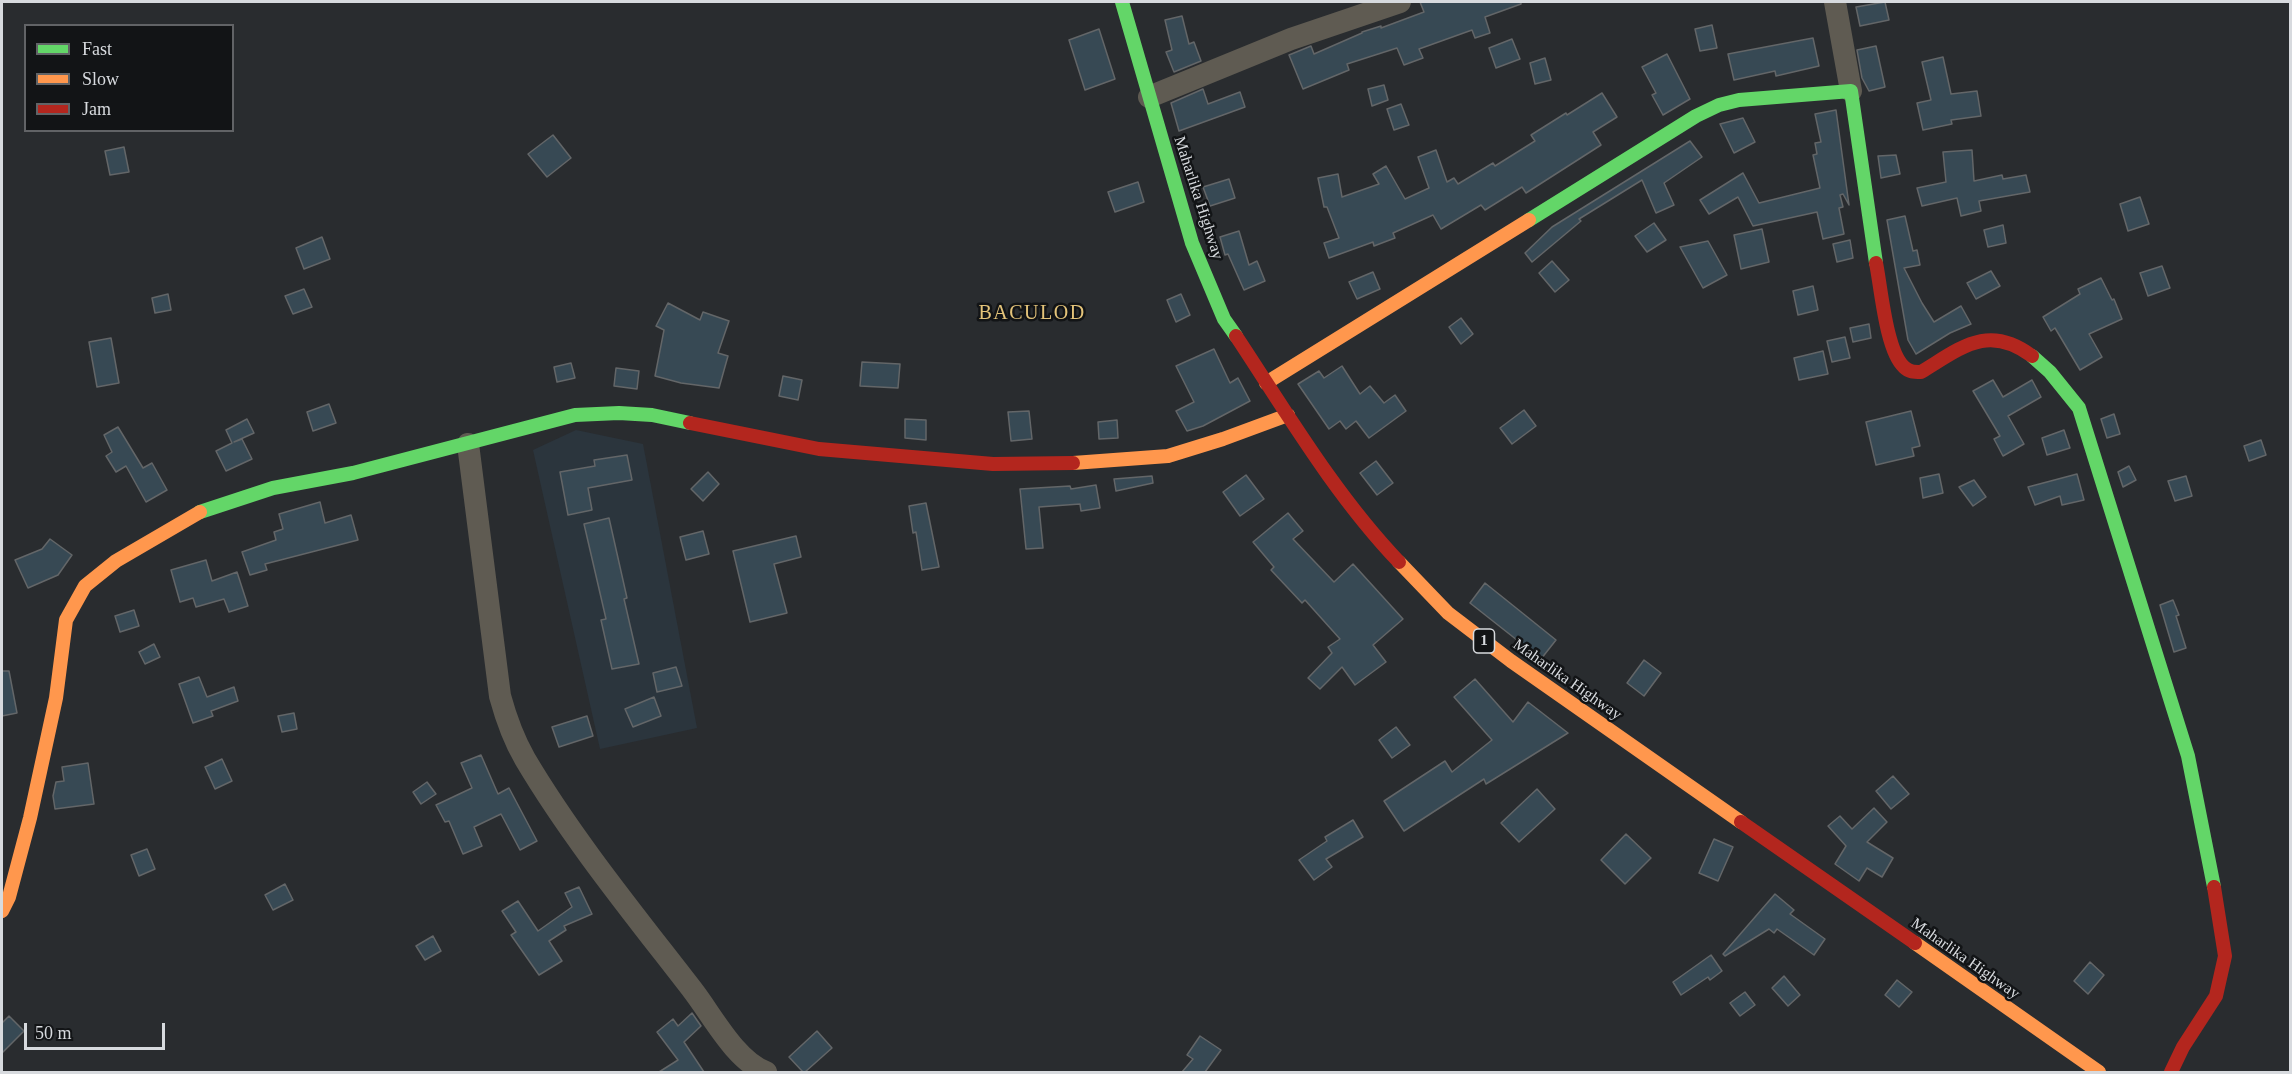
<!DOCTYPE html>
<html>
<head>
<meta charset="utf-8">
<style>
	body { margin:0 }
	#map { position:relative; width:2292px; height:1074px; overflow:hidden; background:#292c2f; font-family:Georgia,serif }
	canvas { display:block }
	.frame { position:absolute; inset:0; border:3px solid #d7dade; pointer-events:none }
	.legend { position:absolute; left:24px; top:24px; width:210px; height:108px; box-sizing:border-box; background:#121416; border:2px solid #616366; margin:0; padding:8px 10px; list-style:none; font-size:18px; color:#d7dade }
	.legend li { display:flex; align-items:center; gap:12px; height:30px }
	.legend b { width:30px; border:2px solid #616366 }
	.scale { position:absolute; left:24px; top:1023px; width:141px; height:27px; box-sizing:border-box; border:3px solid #d7dade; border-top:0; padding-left:8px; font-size:18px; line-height:21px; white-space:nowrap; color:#d7dade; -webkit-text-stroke:4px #121416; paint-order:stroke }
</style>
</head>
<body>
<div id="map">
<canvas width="2292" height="1074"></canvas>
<div class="frame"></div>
<ul class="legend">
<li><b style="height:8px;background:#63d668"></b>Fast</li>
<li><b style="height:8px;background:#ff974d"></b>Slow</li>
<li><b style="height:8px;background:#b3261e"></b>Jam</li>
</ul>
<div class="scale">50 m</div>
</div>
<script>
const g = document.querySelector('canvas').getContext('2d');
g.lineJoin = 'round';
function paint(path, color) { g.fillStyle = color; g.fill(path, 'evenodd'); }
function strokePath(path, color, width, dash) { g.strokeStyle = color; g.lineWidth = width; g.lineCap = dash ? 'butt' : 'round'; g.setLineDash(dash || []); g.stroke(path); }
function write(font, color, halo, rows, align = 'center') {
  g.font = font + ' Georgia,serif'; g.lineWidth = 5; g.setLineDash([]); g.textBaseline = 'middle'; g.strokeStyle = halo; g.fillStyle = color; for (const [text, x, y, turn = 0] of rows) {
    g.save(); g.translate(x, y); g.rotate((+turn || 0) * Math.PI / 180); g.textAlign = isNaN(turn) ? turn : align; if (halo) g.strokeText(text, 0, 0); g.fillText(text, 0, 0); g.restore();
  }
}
paint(new Path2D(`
	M576,430L643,444L697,728L600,749L533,450Z`), '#2b353d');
const building = new Path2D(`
	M1420,2H1521V4L1485,17L1490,33L1475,38L1472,30L1419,49L1423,58L1404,65L1397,48L1347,64L1349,70L1303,89L1289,55L1311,46L1314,54L1362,33V32L1381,26V28L1424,12Z
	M1885,2L1889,20L1860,26L1856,7Z
	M1182,16L1189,44L1194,42L1201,61L1174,72L1166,52L1172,50L1165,20Z
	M1712,25L1717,48L1700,51L1695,29Z
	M1099,29L1115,79L1085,90L1069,40Z
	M1813,38L1819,66L1776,76L1775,71L1734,80L1728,54Z
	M1512,39L1520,59L1496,68L1489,48Z
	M1876,46L1885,87L1869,91L1862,78L1857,50Z
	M1667,54L1690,99L1663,115L1652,95L1656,93L1642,67Z
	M1943,57L1951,94L1977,91L1981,116L1951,120L1952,124L1923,130L1917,103L1931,100L1922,62Z
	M1545,58L1551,80L1535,84L1530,63Z
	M1384,85L1388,100L1372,106L1368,89Z
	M1203,89L1208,104L1240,92L1245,107L1179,131L1171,103Z
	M1602,93L1617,117L1593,132L1601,145L1526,193L1522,187L1485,210L1481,205L1441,229L1433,215L1393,233L1395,238L1374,246L1373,242L1329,258L1324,243L1339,238L1327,207H1324L1318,178L1338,174L1342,197L1379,184L1373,174L1386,166L1405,199L1429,188L1418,157L1436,150L1447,182L1454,178L1458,184L1493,163L1495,166L1535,141L1531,135L1566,113L1567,115Z
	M1401,104L1409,125L1394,130L1387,109Z
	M1836,110L1849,205L1843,194L1840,195L1843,207L1839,208L1844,234L1823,239L1817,212L1753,226L1738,197L1709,214L1700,200L1743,173L1759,203L1820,188L1813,155L1817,154L1815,143L1821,142L1815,114Z
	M1743,118L1755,142L1734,153L1720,124Z
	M553,135L571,158L547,177L528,154Z
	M1690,141L1702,157L1664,183L1674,205L1656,213L1642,180L1579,219L1581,221L1532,262L1525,253L1552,227Z
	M124,147L129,172L110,175L105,151Z
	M1972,150L1974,181L2002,175L2003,179L2026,175L2030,192L1979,201L1981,211L1961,216L1957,198L1922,206L1917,188L1946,182L1943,152Z
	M1896,155L1900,174L1881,178L1878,156Z
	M1229,179L1235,198L1210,206L1203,187Z
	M1138,182L1144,202L1115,212L1108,192Z
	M2140,197L2149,224L2128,231L2120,204Z
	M1905,216L1913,251L1917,250L1920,265L1904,268L1922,303L1934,322L1961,306L1971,324L1950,333L1916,354L1908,340L1887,220Z
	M1654,223L1666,240L1647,252L1635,236Z
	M2003,225L2006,243L1988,247L1984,230Z
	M1762,229L1769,262L1741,269L1734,235Z
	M1239,231L1249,265L1257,261L1265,281L1244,290L1228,254L1225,255L1220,237Z
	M322,237L330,259L304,269L296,248Z
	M1850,240L1853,258L1837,262L1833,244Z
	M1708,241L1727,275L1703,288L1680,247Z
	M1552,261L1569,280L1555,292L1539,273Z
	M2162,266L2170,288L2148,296L2140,273Z
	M1991,271L2000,286L1976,299L1967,283Z
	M1373,272L1380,289L1357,299L1349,282Z
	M2101,278L2112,300L2114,299L2122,319L2089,334L2102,357L2080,370L2055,328L2051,331L2043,317L2080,294L2078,289Z
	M1813,286L1818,310L1798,315L1793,291Z
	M304,289L312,307L293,314L285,296Z
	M168,294L171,310L155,313L152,298Z
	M1181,294L1190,315L1176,322L1167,300Z
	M668,303L700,320L703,312L729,321L718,353L728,356L719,388L681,383L655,376L664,330L656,326Z
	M1461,318L1473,334L1461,344L1449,327Z
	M1869,324L1871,338L1853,342L1850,328Z
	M1845,337L1850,358L1832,362L1827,341Z
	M111,338L119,383L97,387L89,342Z
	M1214,349L1230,383L1238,378L1250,401L1203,426L1187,431L1176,411L1194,402L1176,366Z
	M1823,351L1828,374L1799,380L1794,358Z
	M862,362L900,364L898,388L860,386Z
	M571,363L575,378L557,382L554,367Z
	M1342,366L1360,394L1370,386L1384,403L1395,395L1406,411L1369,438L1356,421L1346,429L1340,421L1329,429L1298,384L1319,371L1324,378Z
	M616,368L639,371L637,389L614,386Z
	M783,376L802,380L798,400L779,396Z
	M1993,380L2003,397L2032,380L2041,397L2008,416L2024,444L2003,456L1994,439L2000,436L1973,391Z
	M329,404L336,423L313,431L307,412Z
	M1524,410L1536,426L1512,444L1500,428Z
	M1029,411L1032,439L1011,441L1008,412Z
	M1911,411L1920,446L1912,448L1914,456L1876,465L1866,422Z
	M2114,414L2120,434L2107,438L2101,419Z
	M247,419L254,433L234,442L242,439L252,459L226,471L216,451L232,443L226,430Z
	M905,419L926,420V440L905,438Z
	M1117,420L1118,438L1099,439L1098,422Z
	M118,427L143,468L152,463L167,490L146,502L126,466L116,472L106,456L112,452L104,435Z
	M2064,430L2070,448L2047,455L2042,438Z
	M2261,440L2266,455L2249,461L2244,446Z
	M627,455L632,480L588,488L592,510L568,515L560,472L595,466L594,460Z
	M1376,461L1393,483L1377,495L1360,473Z
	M2129,466L2136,480L2123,487L2118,472Z
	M708,472L719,484L703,501L691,489Z
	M1939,474L1943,493L1923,498L1920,478Z
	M2077,474L2084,500L2062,505L2060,496L2035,505L2028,487Z
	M1246,475L1264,499L1240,516L1223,492Z
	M1152,476L1153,483L1116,491L1114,479Z
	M2186,476L2192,496L2175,501L2168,481Z
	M1974,480L1986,497L1973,506L1959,487Z
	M1096,485L1100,508L1081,511L1080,504L1039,507L1043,548L1026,549L1020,489L1070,486L1071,489Z
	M320,502L325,523L351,515L358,540L265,564L267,570L250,575L242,552L276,540L274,532L283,529L279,514Z
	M926,503L939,567L922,570L916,532L913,533L909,506Z
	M1288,513L1303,531L1293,539L1334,582L1353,564L1403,619L1373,645L1386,662L1355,685L1342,667L1320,689L1308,678L1332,653L1328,647L1340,639L1305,600L1302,603L1271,570L1274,567L1253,542Z
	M609,518L627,598L624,599L639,664L612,669L601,620L606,619L584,524Z
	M703,531L709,554L686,560L680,537Z
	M796,536L801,557L774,564L787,613L750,622L733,551Z
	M50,539L72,555L58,575L28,588L15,560L42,549Z
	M206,560L212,581L237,572L248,606L229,612L224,599L196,607L193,598L180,602L171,570Z
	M1485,583L1556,640L1541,659L1470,603Z
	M2173,600L2179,615L2176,616L2186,648L2174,652L2160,605Z
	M134,610L139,626L120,632L115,616Z
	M154,644L160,657L145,664L139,652Z
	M1644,660L1661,673L1644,696L1627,683Z
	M676,667L682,686L657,692L653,673Z
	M2,671H9L17,713L2,716Z
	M199,677L207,697L234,687L238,701L211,711L213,716L193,723L179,684Z
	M1475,679L1513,722L1528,702L1568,733L1486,784L1484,779L1404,831L1384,801L1445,761L1452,772L1492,740L1454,697Z
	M654,697L661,716L633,727L625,709Z
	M294,713L297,729L282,732L278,716Z
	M587,716L593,736L559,747L552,727Z
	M1396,727L1410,745L1392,758L1379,740Z
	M481,755L498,794L509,788L537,841L520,850L501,814L474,827L482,846L463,854L449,821L445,822L436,805L472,788L461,763Z
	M222,759L232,781L215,789L205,767Z
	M88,763L94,804L55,809L53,796L56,782L64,781L62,767Z
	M1893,776L1909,794L1891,809L1876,791Z
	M427,782L436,794L421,804L413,792Z
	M1537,789L1555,809L1519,842L1501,823Z
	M1874,808L1887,822L1867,842L1893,858L1882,877L1867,868L1859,881L1835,864L1846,846L1828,826L1840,816L1852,829Z
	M1353,820L1363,837L1326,859L1332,867L1314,880L1299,860L1327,841L1325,837Z
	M1626,834L1651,858L1625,884L1601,860Z
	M1714,839L1733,847L1718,881L1699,873Z
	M147,849L155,869L139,876L131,855Z
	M285,884L293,900L273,910L265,895Z
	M579,887L592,914L564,926L566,930L549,941L562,961L539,975L511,935L516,932L502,911L518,901L538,931L572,907L565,893Z
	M1775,894L1794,910L1790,914L1825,939L1814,955L1777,929L1774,933L1769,929L1725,956L1723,954Z
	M433,936L441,951L425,960L416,946Z
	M1711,955L1722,971L1710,980L1708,977L1681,995L1673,982Z
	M2090,962L2104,975L2088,994L2074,981Z
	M1784,976L1800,995L1788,1006L1772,988Z
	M1897,980L1912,992L1899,1007L1885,995Z
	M1745,992L1755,1005L1740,1016L1730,1003Z
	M692,1013L701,1026L684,1042L704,1072H659L678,1060L657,1032L673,1019L678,1026Z
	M9,1016L24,1031L2,1053V1023Z
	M817,1031L832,1048L805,1072H803L789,1057Z
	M1200,1036L1221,1050L1205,1072H1182L1193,1059L1187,1055Z`);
paint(building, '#374954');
strokePath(building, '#636668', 1.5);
strokePath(new Path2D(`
	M1835,2L1851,91
	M1149,97L1291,39L1400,2
	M468,444L500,696C506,718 514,740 525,759C573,840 637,918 694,992C713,1017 736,1061 766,1072`), '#5f5b52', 22);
strokePath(new Path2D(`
	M1122,2L1192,243L1224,319L1236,336
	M1529,220L1696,116L1719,105L1739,100L1851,91L1876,263
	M2032,356L2050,372L2079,408L2188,756L2214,887
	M200,512L273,488L353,473L575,415L619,413L652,415L690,423`), '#63d668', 14);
strokePath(new Path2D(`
	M1266,383L1529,220
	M1073,463L1168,456L1223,439L1288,415
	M1399,562L1448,613L1511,661L1741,822
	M2,911L9,897L30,818L56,698L66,620L85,586L116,561L200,512
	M1915,943L2099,1072`), '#ff974d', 14);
strokePath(new Path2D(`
	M1876,263C1881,287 1886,351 1904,367C1909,372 1914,372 1921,372C1961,348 1988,323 2032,356
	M1236,336C1287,413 1335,495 1399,562
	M690,423L819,449L993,464L1073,463
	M1741,822L1915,943
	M2171,1072L2183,1047L2216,996L2225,956L2214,887`), '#b3261e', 14);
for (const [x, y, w] of [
	[1484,641,21]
]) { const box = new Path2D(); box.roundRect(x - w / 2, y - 12, w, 24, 4.5); g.fillStyle = '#121416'; g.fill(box); strokePath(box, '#d7dade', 1.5); }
write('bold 15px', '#d7dade', null, [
	["1",1484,641]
]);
write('16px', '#d7dade', '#121416', [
	["Maharlika Highway",1198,198,72],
	["Maharlika Highway",1567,680,35],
	["Maharlika Highway",1965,959,35]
]);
g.letterSpacing = '1.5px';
write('20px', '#e4c47a', '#121416', [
	["BACULOD",1032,314]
]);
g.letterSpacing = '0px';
</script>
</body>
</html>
